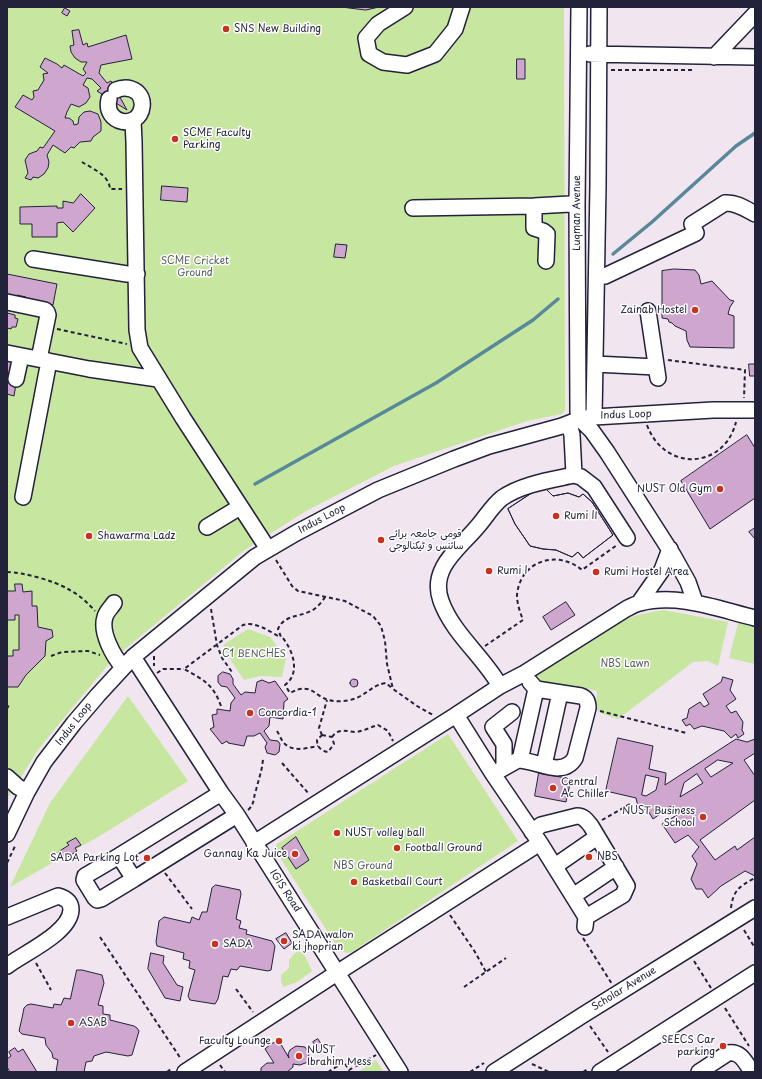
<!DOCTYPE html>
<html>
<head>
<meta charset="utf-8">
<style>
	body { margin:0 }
	#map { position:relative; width:762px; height:1079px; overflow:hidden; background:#fff; font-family:"Playpen Sans",sans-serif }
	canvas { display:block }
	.frame { position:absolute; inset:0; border:8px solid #22223b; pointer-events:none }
</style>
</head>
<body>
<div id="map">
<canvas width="762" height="1079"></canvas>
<div class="frame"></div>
</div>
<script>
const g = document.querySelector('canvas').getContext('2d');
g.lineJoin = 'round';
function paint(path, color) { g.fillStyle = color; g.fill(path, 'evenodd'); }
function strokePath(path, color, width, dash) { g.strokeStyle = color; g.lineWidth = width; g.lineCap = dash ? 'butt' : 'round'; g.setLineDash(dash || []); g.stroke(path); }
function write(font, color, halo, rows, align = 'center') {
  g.font = font + ' "Playpen Sans","Playpen Sans Arabic",sans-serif'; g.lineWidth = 3; g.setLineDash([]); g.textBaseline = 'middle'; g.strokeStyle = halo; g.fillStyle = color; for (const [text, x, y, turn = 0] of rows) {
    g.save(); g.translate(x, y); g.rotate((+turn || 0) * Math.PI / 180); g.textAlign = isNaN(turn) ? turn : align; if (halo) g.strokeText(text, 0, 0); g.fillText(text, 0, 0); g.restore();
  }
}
paint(new Path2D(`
	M7,7H755V1072H7Z`), '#f1e5f0');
paint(new Path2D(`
	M7,7H564L565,404V410L562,414L527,421L394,466L306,511L246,549L125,649L108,665L58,725L38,750L7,799Z
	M663,610L728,622L718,666L708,661L693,662L618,719L603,714L596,709L597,691L588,689L540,686L527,678L621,620L638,615Z
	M739,620L755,625V664L729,658Z
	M248,629L270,637L286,658L282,677L260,676L244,680L230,659L223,645Z
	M128,696L188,781L103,834L10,887L50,803Z
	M448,734L518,841L352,952L348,953L340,951L277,853L276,847L277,844Z
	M297,951L303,952L312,971L297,982L283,987L281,981V975L289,968V960Z
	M376,1060L384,1072H358Z`), '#c7e7a0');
strokePath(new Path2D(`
	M613,254L652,222L736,146L755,133
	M255,484L436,383L533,320L558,299`), '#588899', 3.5);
const building = new Path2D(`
	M342,7H379L366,10Z
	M65,8L70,11L67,16L62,13Z
	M79,30L83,45L87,43L88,47L126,35L132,59L101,65L99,73L107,83L111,81L127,110L97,91L101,88L92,79L87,78L83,85L88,88L90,97L86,103L79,107L71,104L67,112L65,118H69L73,121L74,125L78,124L79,117L84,112L90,111L98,114L101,122V131L93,137L91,141L80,142L74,148L71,147L65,153L53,145L47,155L49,162L48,168L44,174L38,178L33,177L31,180L25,178L28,173L25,160L29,154L37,151L40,147L43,148L55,131L15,107L23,95L32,100L34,97L33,91L38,90L44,80L43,74L48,73L40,67L45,58L57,64L62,68L64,65L83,76L86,73L83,69L87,62H81L75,58L71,52L70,46L74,45L72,31Z
	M517,59H525V79H517Z
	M162,186L188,188L187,202L161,200Z
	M81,194L95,208L73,232L63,222L57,223V237H32V224H20V207L57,206V208H63V201L73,203Z
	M336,244L347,245L345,258L334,257Z
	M674,269L695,270L699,275L701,284L712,281L730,300L734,301L730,307L728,314L734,316V348L690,347L687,340L686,331L675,326L672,323L669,322L668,319L662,318V271Z
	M7,274L57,284L53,305L26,299V297L17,295V298L7,296Z
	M7,313L15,315V318L18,319L16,327H12L11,329L7,328Z
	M7,360L15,361L16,384L14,396L7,394Z
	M749,364H755V376H750Z
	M747,435L755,448V498L710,529L681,481Z
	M543,486L553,496L568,493L579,497L583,494L592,502L613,535L583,558L578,552L572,557L556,550L543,549L530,546L515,524L508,509Z
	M543,486L553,496L568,493L579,497L583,494L592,502L613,535L583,558L578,552L572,557L556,550L543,549L530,546L515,524L508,509Z
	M755,528V539L749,532Z
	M15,584H22L23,592L32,591V606H37L38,627L52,630L53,637L46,641L45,656L26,675L18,687H7V656H13V650H19V615H15V620H7V591H15Z
	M566,602L575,615L551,630L543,617Z
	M223,672L230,674L233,679V684L241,695L245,692L255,693L257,682L262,680L269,683L275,681L288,699L284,702L283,719L270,717L269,726L264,731L270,740L278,741L280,744L279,752L275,755L267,753L265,747L267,743L260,733L254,736H247L244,746L228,743L227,741L222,744L210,729L214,727L212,715L217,714V709L230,711L231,703L235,698L227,687L221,686L218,682V676Z
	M723,677L733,680L730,690L736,699L726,706L731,713L736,711L743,722L742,730L744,734L738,738L736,734L731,738L724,731L702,726L694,729L690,724L686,726L682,720L687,718L689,709L700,702L704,707L709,704L703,694L721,682Z
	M350 683a4 4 0 1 1 8 0a4 4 0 1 1-8 0Z
	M618,738L653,746L649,769L666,773L665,785L736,739L747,742L755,739V753L744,760L755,776V800L700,840L715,860L735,846L737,850L755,837V876L745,871L721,886L708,898L702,889H696L691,879L697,864L692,856L699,847L688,835L675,843L662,824L677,815L671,806L653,819L647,809L639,811L636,798L606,791ZM718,760L733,763L711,777L705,769ZM697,774L703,783L680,797L684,783ZM646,775L659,778L656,790L646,796L642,795Z
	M539,773L571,779L566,802L535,796Z
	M296,837L309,860L296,869L282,848Z
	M76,838L81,845L75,848L77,851L63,860L58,852L69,845L67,843Z
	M216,885L240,890L241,894L236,919L241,921L239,928L247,930L246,934L272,941L275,946L271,970L268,971L240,966L237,970L231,969L228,977L223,976L218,999L215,1004L190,1000L188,996L195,970L189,968L190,961L183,959L184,953L157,946L156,942L159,921L164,917L190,923L192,917L199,920L202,912H207L212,888Z
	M286,933L292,943L284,949L276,939Z
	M151,953L164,956L163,963L177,985L183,987L180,1001L165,998L148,969Z
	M77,970H82L102,975L104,983L98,1005L103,1006V1014L110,1015V1020L134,1026L137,1028L139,1031L132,1055L128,1056L106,1052L94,1056L92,1061L86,1062L84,1072H56L58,1060L53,1058L52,1053L46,1045L45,1038L22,1034L19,1031L22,1018L24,1008L27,1005L31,1004L53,1008L54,1004L61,1005L64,998L70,999Z
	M318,1039L325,1050L319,1052L313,1042Z
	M279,1041L289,1058L288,1054L290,1050L296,1046L305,1047L309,1053L308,1062L300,1065L293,1064V1067L287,1072H261V1068L267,1063H274L265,1049L271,1044Z
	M15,1048L18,1052L23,1049L37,1072H10L7,1067V1059L11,1056L9,1052Z`);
paint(building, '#cfa7ce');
strokePath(building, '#22223b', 1);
const minor = new Path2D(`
	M405,7L378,24L366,38L369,54L383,62L407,65L435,54L455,29L462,7
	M579,7L577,205L578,412L580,419L592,431L607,452L673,555L688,582L695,602
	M590,54L755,57
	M714,57L755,14
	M109,99C103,125 139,130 142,107C143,101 141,96 137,92C130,87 123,87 116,90
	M133,120L134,142L137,330L140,348L183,418L268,549
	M534,206V228L543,231L547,234L546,261
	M413,208L534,206L570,204L577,205
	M33,259L127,274H137
	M597,277L605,276L696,233L692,224L725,203C736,202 746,209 755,214
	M7,302L45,310L47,312L48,315L39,359
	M648,311L658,378
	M7,353L89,369L158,379
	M595,364L656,367
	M16,379L21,356
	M594,417L598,185L599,7
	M569,424L572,435L574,475
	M23,497L49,361
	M207,527L240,507
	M114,603C111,608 106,612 105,617C100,632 113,656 123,667
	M639,603L662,570L670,549
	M133,657L221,793L237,815L400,1072
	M500,686C483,656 453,634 441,601C429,568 460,548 478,526C486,517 492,506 502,498C522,484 551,480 574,475L581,477L594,487L627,538
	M456,715L500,686L523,674L626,609C630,607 635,604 640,603C678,593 718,609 755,618
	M520,760L536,689L530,682
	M544,765L560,693
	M504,767V744L493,727L512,712
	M493,774L518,760C537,760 562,779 575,758L588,708C588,702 587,698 581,696L536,689
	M7,777L18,787L27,792
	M221,793L119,856L134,879L237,815
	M532,832L541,825L577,816C584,816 587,821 591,826L627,886L623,895L586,917
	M7,834L27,792L44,762L74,723L98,695L133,657L255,557L296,533L378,490L454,459L489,446L562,426L580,419L594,417L713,410H755
	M540,843L586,917L585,927
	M119,856L85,876L84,880L95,898L97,900L101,899L134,879
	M555,866L597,837
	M573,896L616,867
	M7,917L58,896C65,898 71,901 71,910C70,933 24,953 7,966
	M185,1072L343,969L540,843L493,774L456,715L254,843
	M494,1072L583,1015L755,908
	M600,1072L755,973
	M699,1072L728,1053C741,1051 745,1062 752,1072`);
strokePath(minor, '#22223b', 18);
strokePath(new Path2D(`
	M611,70H694
	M82,162C93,169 109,175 110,189H122
	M57,329L127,344
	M668,360L745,370L744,398
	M647,425C664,472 724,470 736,422
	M276,560L292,586L298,591L345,601L373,616L381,626L385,641L387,664L393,689L417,706L433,715
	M7,572C22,572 55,581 68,589C78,594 87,602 95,611
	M325,597C322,602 317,608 311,611C299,617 284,615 278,629L281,637H282C293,650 301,673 285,685L290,693C314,680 314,700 335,701C343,702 355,700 362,695C371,690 374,685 386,683L393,689
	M211,609L217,645L222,658L232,672
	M485,646L523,620C520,612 517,604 517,595C520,561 557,549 582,570L617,545
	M51,656L62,652L88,651L100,655
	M154,656V666
	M157,673L163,669H184
	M221,706C213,684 204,680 184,669L243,625C255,621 269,631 280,637
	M7,709L9,704
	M600,711L686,733
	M277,731C279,734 281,739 283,742C292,753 307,748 318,746
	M322,735L332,737L334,744L328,752C321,751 317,747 317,740Z
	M322,735L319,728L327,700
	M332,737C339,727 347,732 356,732C364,731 371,727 378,725L388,731L393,741
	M282,763L309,794
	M248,810C255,804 253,798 256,790C259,778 262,771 263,759
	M602,820L630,804
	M7,863L16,844
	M165,873L192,909
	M731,908C733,890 740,886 755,878
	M450,915L475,952L486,972
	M744,930L755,948
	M100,937L181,1059
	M583,938L612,984
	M694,961L711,988
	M36,963L51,990
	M464,987L506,958
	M236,989L253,1012
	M725,1008L749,1046
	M590,1026L608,1052
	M532,1064L549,1072
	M220,1065L225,1072
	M167,1072L172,1068
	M328,1072L344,1062L349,1070L376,1055
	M470,1072L484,1063
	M583,1072L588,1069`), '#22223b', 2, [4, 3]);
strokePath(minor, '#fff', 15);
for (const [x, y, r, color] of [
	[226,29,4,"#c8321e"],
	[175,139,4,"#c8321e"],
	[695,310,4,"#c8321e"],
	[720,489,4,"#c8321e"],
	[556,516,4,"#c8321e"],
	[89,536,4,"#c8321e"],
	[381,540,4,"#c8321e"],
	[489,571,4,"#c8321e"],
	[596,572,4,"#c8321e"],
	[250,713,4,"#c8321e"],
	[553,788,4,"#c8321e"],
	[703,817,4,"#c8321e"],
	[337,833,4,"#c8321e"],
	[397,848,4,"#c8321e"],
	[295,854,4,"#c8321e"],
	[589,857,4,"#c8321e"],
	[147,858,4,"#c8321e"],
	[354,882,4,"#c8321e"],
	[284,941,4,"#c8321e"],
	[215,944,4,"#c8321e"],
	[71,1023,4,"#c8321e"],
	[279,1041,4,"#c8321e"],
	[723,1046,4,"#c8321e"],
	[299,1056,4,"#c8321e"]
]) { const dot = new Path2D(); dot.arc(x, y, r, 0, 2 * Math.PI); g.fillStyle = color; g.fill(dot); strokePath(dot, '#fff', 1.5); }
write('10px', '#22223b', '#fff', [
	["SNS New Building",234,29],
	["SCME Faculty",183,133],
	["Parking",183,145],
	["Zainab Hostel",687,310,"right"],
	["NUST Old Gym",712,489,"right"],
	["Rumi II",564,516],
	["قومی جامعہ برائے",389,534],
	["سائنس و ٹیکنالوجی",389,546],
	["Shawarma Ladz",97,536],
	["Rumi I",497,571],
	["Rumi Hostel Area",604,572],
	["Concordia-1",258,713],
	["Central",561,782],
	["Ac Chiller",561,794],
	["NUST Business",695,811,"right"],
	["School",695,823,"right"],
	["NUST volley ball",345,833],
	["Football Ground",405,848],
	["Gannay Ka Juice",287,854,"right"],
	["NBS",597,857],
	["SADA Parking Lot",139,858,"right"],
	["Basketball Court",362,882],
	["SADA walon",292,935],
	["ki jhoprian",292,947],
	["SADA",223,944],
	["ASAB",79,1023],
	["SEECS Car",715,1040,"right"],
	["parking",715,1052,"right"],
	["Faculty Lounge",271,1041,"right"],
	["NUST",307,1050],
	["Ibrahim Mess",307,1062]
], 'left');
write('10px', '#22223b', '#fff', [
	["Luqman Avenue",577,213,-90],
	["Indus Loop",626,415,-2],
	["Indus Loop",322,519,-28],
	["Indus Loop",74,724,-52],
	["IGIS Road",285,891,57],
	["Scholar Avenue",624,989,-32]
]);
write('10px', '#545d59', '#fff', [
	["SCME Cricket",195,261],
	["Ground",195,273],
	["C1 BENCHES",254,654],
	["NBS Lawn",625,664],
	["NBS Ground",363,866]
]);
</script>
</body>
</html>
